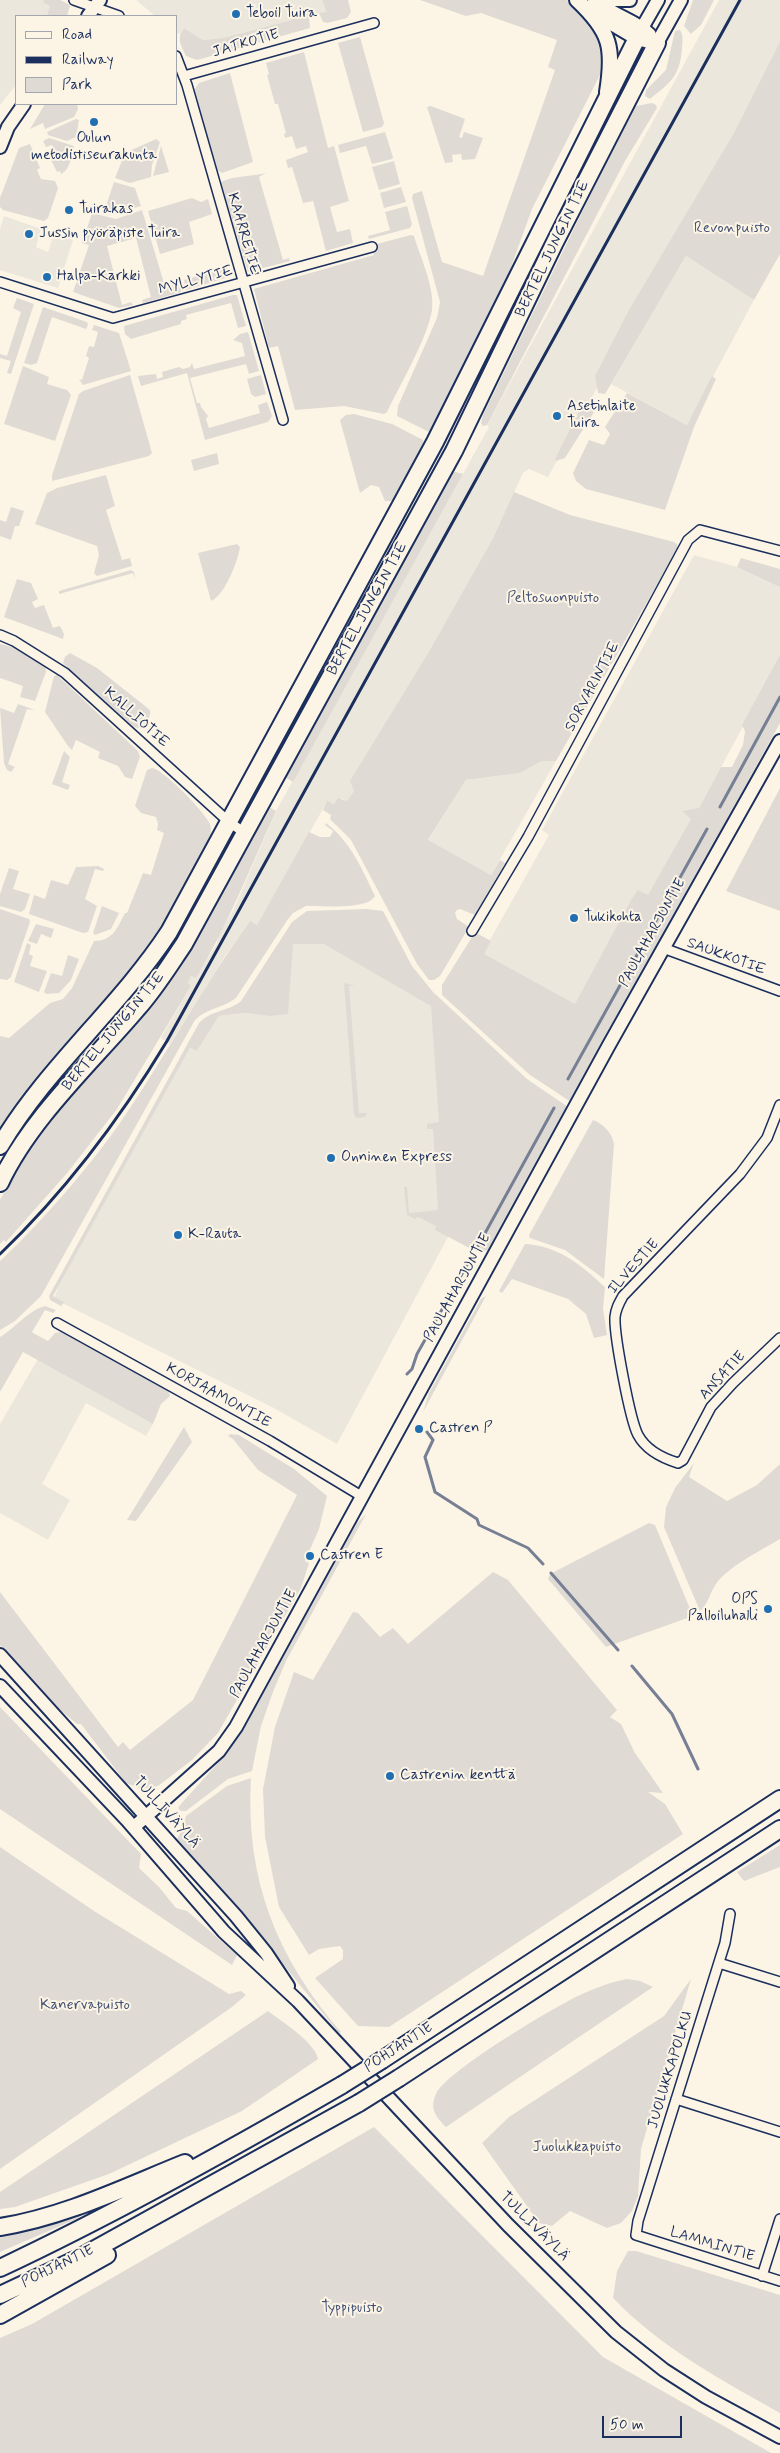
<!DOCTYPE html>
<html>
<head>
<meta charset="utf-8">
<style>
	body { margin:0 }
	#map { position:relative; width:780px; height:2453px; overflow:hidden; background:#fcf5e5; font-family:Mynerve,sans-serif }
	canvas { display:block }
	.legend { position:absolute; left:15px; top:15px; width:162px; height:90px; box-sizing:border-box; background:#fcf5e5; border:1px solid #a2a6af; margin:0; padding:6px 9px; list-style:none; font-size:15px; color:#1b2f5e }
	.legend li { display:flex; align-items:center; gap:10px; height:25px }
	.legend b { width:25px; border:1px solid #a2a6af }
	.scale { position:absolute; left:602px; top:2416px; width:80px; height:22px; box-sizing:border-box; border:2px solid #1b2f5e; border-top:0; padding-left:6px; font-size:15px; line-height:18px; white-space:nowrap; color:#1b2f5e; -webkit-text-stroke:4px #fcf5e5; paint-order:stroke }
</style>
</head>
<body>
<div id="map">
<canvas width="780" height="2453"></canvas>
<ul class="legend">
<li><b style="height:6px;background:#fcf5e5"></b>Road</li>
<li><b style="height:6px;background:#1b2f5e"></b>Railway</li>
<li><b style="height:14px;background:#dfdbd4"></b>Park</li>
</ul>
<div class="scale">50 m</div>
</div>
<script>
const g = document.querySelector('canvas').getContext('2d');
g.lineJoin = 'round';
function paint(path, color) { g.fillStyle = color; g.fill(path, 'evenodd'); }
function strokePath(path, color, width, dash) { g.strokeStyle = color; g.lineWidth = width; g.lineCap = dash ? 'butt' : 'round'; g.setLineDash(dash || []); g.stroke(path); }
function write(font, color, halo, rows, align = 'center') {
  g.font = font + ' Mynerve,sans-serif'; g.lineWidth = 4; g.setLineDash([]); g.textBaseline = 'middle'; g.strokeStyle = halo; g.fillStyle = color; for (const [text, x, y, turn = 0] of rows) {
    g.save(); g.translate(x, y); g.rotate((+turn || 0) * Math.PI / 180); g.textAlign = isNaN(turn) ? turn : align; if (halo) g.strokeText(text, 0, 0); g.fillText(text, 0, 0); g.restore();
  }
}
paint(new Path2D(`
	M0,0H60L70,5L67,16H16V85L0,105Z
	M136,0H322L326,12L309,16L304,9L293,20L223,38L203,40L184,28L179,34L176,32V16H155Z
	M719,0H780V55L548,477L529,469L523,473L493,538L428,653L351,781L354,791L347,802L342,798L334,804L327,802L257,925L250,921L225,956L170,1044L161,1038L191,986L188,983L191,976L195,977L217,944L218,936L234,909L276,811L489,427L487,425Z
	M4,216L41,229L36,247L48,252L54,234L73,240L58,288L0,270V229Z
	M686,256L754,300L687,425L611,384Z
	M694,555L780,579V658L699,808L647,898L575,1005L482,954L549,835L542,830Z
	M542,761H556L491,875L428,841L466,780L520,773Z
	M296,924L432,999L448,1237L337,1444L272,1407L54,1299L60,1282L190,1048L197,1051L219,1016L245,1013L269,1016L291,953Z
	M38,1359L153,1424L146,1436L86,1403L42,1484L70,1500L48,1540L0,1513V1424Z`), '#ece7dc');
paint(new Path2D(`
	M44,0H60L70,5L67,16H47L50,6L43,2Z
	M322,0H348L351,12L347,18L327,23L323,22L319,13L326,12Z
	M420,0H567C587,23 609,34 603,69L532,209L510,270L431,433L397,416L398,406L437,318L440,302L412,198L413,194L422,191L442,262L483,276L555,70L548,67L557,40L481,13L466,16Z
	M693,0H714L701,25L691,34L684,26Z
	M304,9L309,16L310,28L197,60L186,56C181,45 176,38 184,28L203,40L223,38L292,20L294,11Z
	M680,30C684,36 682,42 682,49C680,76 670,83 650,99L645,96L646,90L666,70L675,31Z
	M360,37L384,123L382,127L363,132L338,43Z
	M780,42V254L754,300L686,256L605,394L598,393L595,376L629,310L734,133Z
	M304,52L328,148L334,146L349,201L330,207L337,232L350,229L353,243L326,251L313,201L303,203L292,167L288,168L286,160L308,152L306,146L296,149L292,136L285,138L284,134L286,133L278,104H275L267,75L269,74L266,63Z
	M230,73L253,162L222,173L217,170L194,90L199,83Z
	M652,103L656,105L657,108L625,161L487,425L483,426L481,423L483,415L629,116L636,106Z
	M45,104H77L78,109L74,117L45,129L43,123L30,129Z
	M431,106L465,119L459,137L462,138L464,132L483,138L475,159L462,160L461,154L452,155L453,162L445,163L427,107Z
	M76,119L79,120L76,137L67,141L48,135L47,132Z
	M385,132L393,157L392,159L372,164L366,146L340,153L338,145Z
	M49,138L74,146C71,156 71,169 61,174L60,171L57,172L51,160L57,157L52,145L46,147L43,141Z
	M156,139L160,142L152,165L151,177L130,183L115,178L125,153Z
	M30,144L40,168L37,170L41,179L55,181L58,188L48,218L44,221L3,210L0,207V198L19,148Z
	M161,146L169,172L153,176Z
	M394,161L400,184L379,190L372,167Z
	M266,173L259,177L283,260L289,258L290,261L248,272L221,182C235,175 251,177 266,173Z
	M114,182L135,188L141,206L114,214L104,212Z
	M401,187L406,202L384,208L380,193Z
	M192,198L201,202L208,199L212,214L189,222L194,244L160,254L148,211Z
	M407,206L412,224L410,228L369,239L368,236L390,230L385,212Z
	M142,210L164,283L180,281L181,292L143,303L142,300L151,297L136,238L107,246L122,305L131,302L133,305L119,308L73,292L89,245L82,243L92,213L116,219Z
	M411,235L414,236C420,257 435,287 432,310C428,337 400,385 387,412L384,414L344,406L295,410L278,346L269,348L254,289L374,255L373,245Z
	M227,268L229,277L186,290L184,280Z
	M233,295H237L246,326L238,328L231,303L186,315L187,319L181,321V324L131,339L125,334L124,326Z
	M17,298L34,304L11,374L7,373L11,361L0,358V354L7,356L21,312L13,308Z
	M43,307L87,322L88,325L86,329L52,317L37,363L31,365L24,363Z
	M94,325L119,333L131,371L83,385L79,379L82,380L89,358L86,356L89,346L94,347L98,332L92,330Z
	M248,332L259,371L249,374L246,364L190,378L197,403H200L201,407L208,416L206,419L209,428L260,413L258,405L267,402L272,416L268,422L205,440L187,373L141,386L138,376L156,374L157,379L163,377L162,372L179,367L183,369L190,367L192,363L194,369L245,356L242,343L233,340L240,334Z
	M23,366L49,377L47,384L67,390L71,395L55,441L4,424Z
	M130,375L152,453L149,456L52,481V475L79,394L83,391Z
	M261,375L266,394L255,397L251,394L247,379Z
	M712,376L716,379L694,427L665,510L586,489L576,481L573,473L589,440L604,445L610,434L605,427L627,393L687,425Z
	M581,407H587L594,412L565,458L556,461L555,459Z
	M354,414L392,424L423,440L424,444C415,462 408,488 392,501H385L379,487L371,485L360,493L340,420L346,415Z
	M217,453L219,464L194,471L191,460Z
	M452,471L463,474L293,782L285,777Z
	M106,475L115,506L106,510L122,560L130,558L132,566L97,576L94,573L99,555L97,546L35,524L47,493L57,488Z
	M514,492L570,515L674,542L677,544L678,548L556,761H542L520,773L466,780L428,840L491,875L500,860L505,863L475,915L460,909L457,910L455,913L457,919L469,927L440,976L434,980H429L417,964L351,840L330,819L331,815L323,810L327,801L334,804L338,798L347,801L354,791L350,781L428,653L493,538Z
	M11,507L24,511L19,526H15L11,540L0,536V520L6,522Z
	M237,544L240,547C238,561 225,595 211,601L198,553Z
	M741,558L780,569V587L737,567Z
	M131,570L134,572L135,580L133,573L59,594V591Z
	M17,579L31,583L38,599L32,602L35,608L44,605L53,628L60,626L64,634L63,639L4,617Z
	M0,644L16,648L45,665L46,672L35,701L20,697L23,686L0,678Z
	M70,653L97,668L150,710C152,717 145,724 139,728L134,727L68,668L63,663L65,657Z
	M780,655V723L571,1102L530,1075L442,995V985L472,937L478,934L491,941L484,954L575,1004L631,900L638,890L648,895L691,819L682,811L699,808L721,767H732L743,745L745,731L742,725Z
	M57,675L138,751L140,757L132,779L125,777L118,766L98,758L100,752L76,740L72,750L68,746L45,712L54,676Z
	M18,704L35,710L27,709L8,764L15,767L11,772L7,770L4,763L0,708L14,713Z
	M64,751L70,757L62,782L70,785L68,790L52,784Z
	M152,768C163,769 205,812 210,824C212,830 210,837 209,843L161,932L0,1134V1036L9,1038L50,1003L63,999L72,988L94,941C113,941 117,928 125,913H127L143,873L151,875L164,833L157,830L158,824L156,817L141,813L135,806L147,770Z
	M780,788V911L726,891Z
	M269,807L276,811C250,868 228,925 196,978L191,976L188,983L191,986L117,1109L68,1172L6,1242L4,1240L0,1244V1200L32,1144L188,950Z
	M326,823C351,842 362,869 375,896C368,910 322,906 306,906L293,913L288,919L236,998C223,1008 207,1008 195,1020L41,1296L15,1321L0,1330V1261C42,1222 94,1162 126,1114C169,1050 205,983 250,921L257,925L309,832L320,837H330L333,831L325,825Z
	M98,866L104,869L103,871L95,869L85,899L97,906L88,932L83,933L29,914L34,895L45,899L51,880L68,885L76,867Z
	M9,868L19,871L13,889L30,894L25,909L21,912L0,906V894Z
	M102,906L119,913L111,929L95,935L93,933Z
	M0,909L29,919L30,922L11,977L7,980L0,979Z
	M367,909L383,911L412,966L433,992L527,1079L568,1107L491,1249L479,1253L435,1230L436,1226L418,1217L415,1219L407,1215L404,1187H407L409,1213L438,1210L433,1129H427V1124L439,1122L431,1006L324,944H293L288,1014L269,1016L245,1013L219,1016L197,1051L190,1048L53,1296L64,1302L61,1306L50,1300L49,1296L199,1023C211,1010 228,1012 241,1001L292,922L307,911Z
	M36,924L54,929L51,938L41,934L37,944L28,941Z
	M27,943L31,945L29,954L33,956L30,966L47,971L39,992L14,982Z
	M68,955L79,959L71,980L59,993L46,994L44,992L51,973L62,976Z
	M344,983L355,986H349L359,1113H367L365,1117L356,1118L354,1114Z
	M593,1120C604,1124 612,1133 614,1144L604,1279L565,1250L530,1238L529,1235Z
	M525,1244C559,1246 581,1265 605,1287L603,1309L607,1335L594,1338L586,1314L568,1299L512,1279L502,1293L499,1291Z
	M486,1296L423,1412L429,1393L481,1299Z
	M45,1306L56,1310L53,1313L45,1310L32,1332L33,1333L48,1341L55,1333L61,1332L168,1390L170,1396L161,1404L153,1424L23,1352L0,1392V1337C15,1328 29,1310 45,1306Z
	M184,1427L192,1442L136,1521L127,1520Z
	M230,1434L239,1435L294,1469L327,1496L319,1529L305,1561L309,1563L301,1588L218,1733L192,1760L158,1786L142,1789L126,1783L81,1724H77L57,1707L0,1645V1592L118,1747L123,1742L130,1750L193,1700L297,1495L258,1470L233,1439L228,1436Z
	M694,1463L689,1477L727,1501L757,1485L780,1464V1539C763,1549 726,1568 716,1584C709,1594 709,1603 700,1611L664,1527L666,1507L675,1488Z
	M366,1514L286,1661L273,1692L261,1726L252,1771L228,1779L186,1811H181L178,1808L181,1804L227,1753L246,1725L357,1523Z
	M649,1523L655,1525L693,1616L606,1647L548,1579L550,1574Z
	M493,1572L508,1580L617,1710L610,1717L621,1724L635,1753L663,1793L648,1792L665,1804L683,1834L389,2027L358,2026L315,1978L343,1959V1950L340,1946L319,1949L309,1955L279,1907L265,1837L263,1789L275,1727L294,1672L313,1680L353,1612L358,1613L380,1637L393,1628L408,1644Z
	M0,1707L141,1854L139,1868L159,1887L176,1908L187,1911L237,1955L232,1965L0,1809Z
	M251,1778C245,1878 276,1957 341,2032L339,2033L260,1936L177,1839L183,1829L186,1816L227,1786Z
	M780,1845V1867L744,1881L737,1872Z
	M0,1847L94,1911L229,1994L241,1991L246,1995L232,2007L0,2169Z
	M627,1979L640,1981L653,1987L446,2127C436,2117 429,2109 436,2094C445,2072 554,2007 580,1995C595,1988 611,1982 627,1979Z
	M691,1979L641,2149L638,2196L632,2211L621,2223L607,2228L570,2211L552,2226L539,2223L482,2143L509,2117L664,2016Z
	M268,2011C282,2022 315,2042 318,2059L242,2111L109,2174L15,2207L0,2209V2192Z
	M374,2127L603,2357L771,2453H0V2338L32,2324Z
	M83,2216L0,2252V2237Z
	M628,2251H636L780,2295V2413C721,2380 660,2347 613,2298L617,2271Z`), '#dfdbd4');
strokePath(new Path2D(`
	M720,807L780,697
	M568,1079L707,829
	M478,1246L554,1108
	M407,1374L412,1369L417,1354L467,1265
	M427,1432L433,1440L425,1457L435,1492L477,1519L479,1525L528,1548L543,1564
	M551,1573L618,1650
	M632,1666L672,1714L698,1769`), '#767f94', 3);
const street = new Path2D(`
	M74,0L119,16
	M176,56L187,85L283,420
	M184,76L374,23
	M0,282L113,318L372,247
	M0,635L14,641L65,673L229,822L245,833
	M472,931L528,837L688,540L700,530L780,551
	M663,948L780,991
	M780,1105L767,1138L740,1174L623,1296C619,1303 616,1308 615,1317C614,1335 630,1420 638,1435C646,1450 662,1458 678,1463L683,1460L711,1407L733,1383L780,1338
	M57,1323L270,1441L363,1497
	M730,1914L725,1943L638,2221L636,2235L780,2281
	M719,1963L780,1982
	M676,2099L780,2132
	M762,2276L780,2219`);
const secondary = new Path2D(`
	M610,0H630
	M88,16L100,0
	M642,28L658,0
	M657,43L681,0
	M0,147L8,127L24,104
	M0,1655L236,1916L266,1953L288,1986
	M0,1686L127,1820L224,1932L298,2001L508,2225L616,2332L664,2370L706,2397L780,2437
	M134,1827L219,1751L236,1727L609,1045L780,741`);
const primary = new Path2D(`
	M577,0C611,32 614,48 607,92
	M595,0C610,16 634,20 649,35
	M593,12L637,38L657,43`);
const highway = new Path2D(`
	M0,1146C46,1068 119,1008 169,932L435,442L642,28
	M0,1183C30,1119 91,1063 137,1009C155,989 169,966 184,944L454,451L555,242L657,43
	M382,2060L780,1799
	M399,2078L780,1829
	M0,2227C64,2217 125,2187 185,2163
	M0,2268C117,2213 230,2150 342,2085
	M0,2295L79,2258L359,2103
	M0,2315L107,2255`);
strokePath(street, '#1b2f5e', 12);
strokePath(secondary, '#1b2f5e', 16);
strokePath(primary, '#1b2f5e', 18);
strokePath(highway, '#1b2f5e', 20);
strokePath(street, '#fcf5e5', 9);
strokePath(secondary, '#fcf5e5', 12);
strokePath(primary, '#fcf5e5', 14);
strokePath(highway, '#fcf5e5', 16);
strokePath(new Path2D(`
	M0,1254C67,1190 120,1119 167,1041L740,0`), '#1b2f5e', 3);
const highwayBridge = new Path2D(`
	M342,2085L382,2060
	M359,2103L399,2078`);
strokePath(highwayBridge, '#1b2f5e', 20, []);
strokePath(highwayBridge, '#fcf5e5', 16);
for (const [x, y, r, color] of [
	[236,14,5,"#1f6fb2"],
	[94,122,5,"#1f6fb2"],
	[69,210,5,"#1f6fb2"],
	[29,234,5,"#1f6fb2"],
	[47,277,5,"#1f6fb2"],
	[557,416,5,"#1f6fb2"],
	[574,918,5,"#1f6fb2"],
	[331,1158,5,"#1f6fb2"],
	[178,1235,5,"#1f6fb2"],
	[419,1429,5,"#1f6fb2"],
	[310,1556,5,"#1f6fb2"],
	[768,1609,5,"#1f6fb2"],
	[390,1776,5,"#1f6fb2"]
]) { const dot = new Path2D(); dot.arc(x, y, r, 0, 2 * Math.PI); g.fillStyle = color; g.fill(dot); strokePath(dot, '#fcf5e5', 2); }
write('15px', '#1b2f5e', '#fcf5e5', [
	["Teboil Tuira",246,14],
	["Oulun",94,139,"center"],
	["metodistiseurakunta",94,156,"center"],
	["Tuirakas",79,210],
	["Jussin pyöräpiste Tuira",39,234],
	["Halpa-Karkki",57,277],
	["Asetinlaite",567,407],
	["Tuira",567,424],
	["Tukikohta",584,918],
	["Onninen Express",341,1158],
	["K-Rauta",188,1235],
	["Castren P",429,1429],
	["Castren E",320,1556],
	["OPS",758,1600,"right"],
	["Palloiluhalli",758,1617,"right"],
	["Castrenin kenttä",400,1776]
], 'left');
write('15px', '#1b2f5e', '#fcf5e5', [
	["JATKOTIE",246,44,-16],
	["KAARRETIE",243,234,74],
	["BERTEL JUNGIN TIE",553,249,-64],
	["MYLLYTIE",196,281,-15],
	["BERTEL JUNGIN TIE",368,609,-61],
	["SORVARINTIE",593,687,-62],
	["KALLIOTIE",136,718,42],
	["PAULAHARJUNTIE",653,933,-61],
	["SAUKKOTIE",726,957,20],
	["BERTEL JUNGIN TIE",114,1032,-50],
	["ILVESTIE",634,1267,-48],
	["PAULAHARJUNTIE",458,1288,-61],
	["ANSATIE",723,1376,-47],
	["KORJAAMONTIE",218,1396,29],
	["PAULAHARJUNTIE",264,1644,-61],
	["TULLIVÄYLÄ",166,1813,48],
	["POHJANTIE",399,2048,-33],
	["JUOLUKKAPOLKU",671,2070,-73],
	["TULLIVÄYLÄ",534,2227,45],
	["LAMMINTIE",712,2245,17],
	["POHJANTIE",58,2267,-26]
]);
write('15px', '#425176', '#fcf5e5', [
	["Revonpuisto",732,229],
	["Peltosuonpuisto",553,599],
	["Kanervapuisto",85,2006],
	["Juolukkapuisto",577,2148],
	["Typpipuisto",352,2309]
]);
</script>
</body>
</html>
